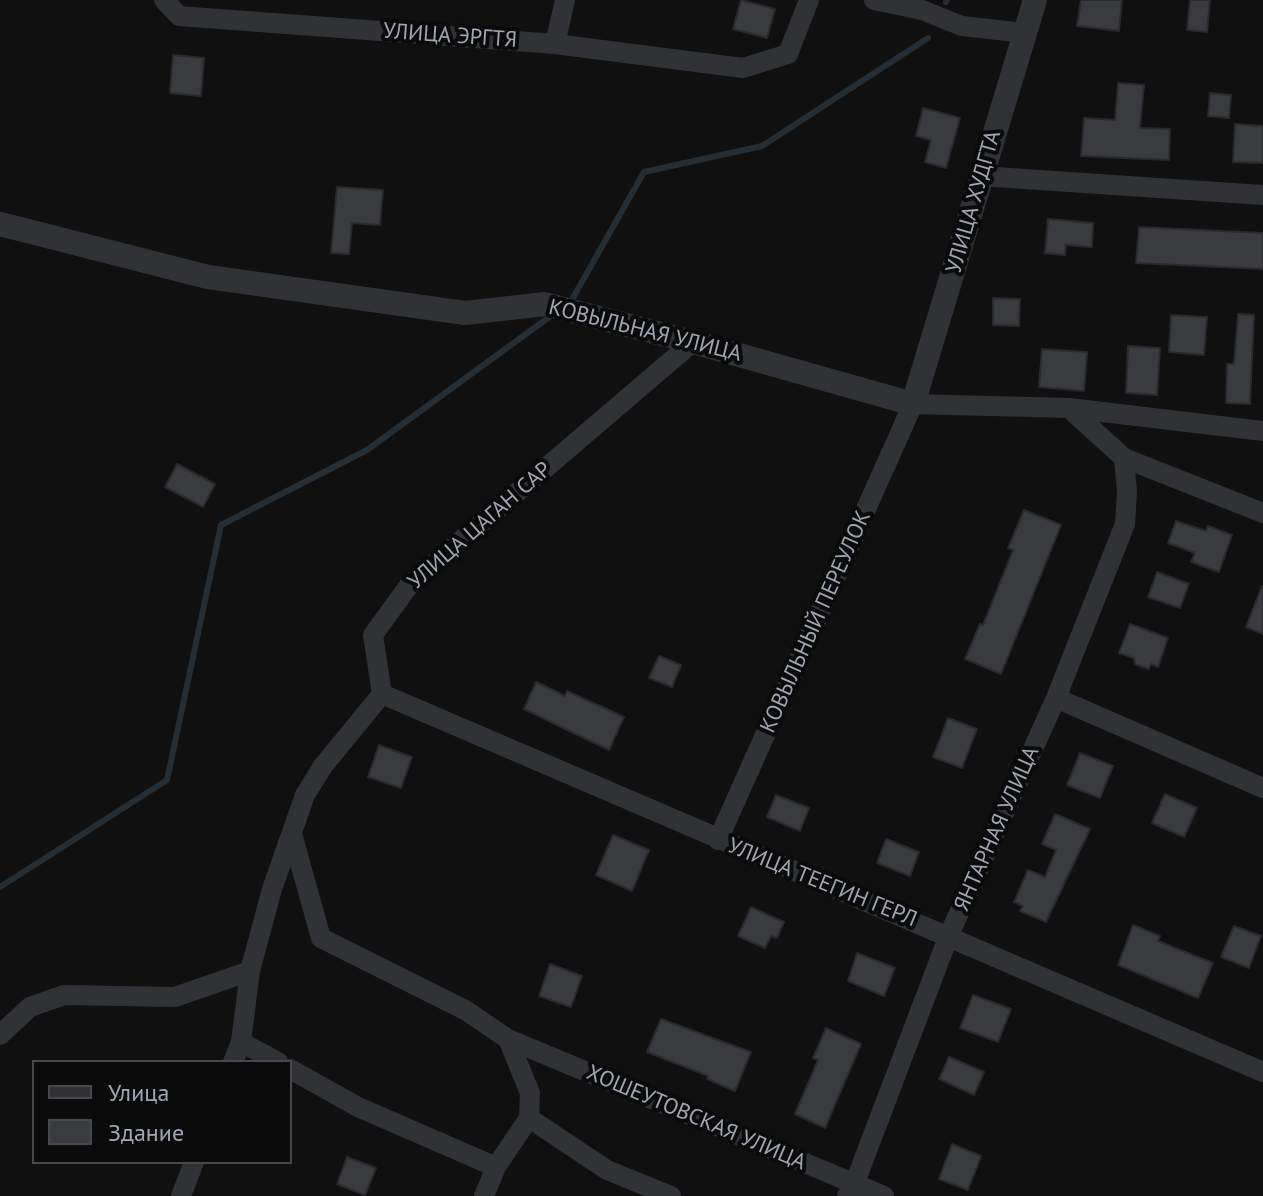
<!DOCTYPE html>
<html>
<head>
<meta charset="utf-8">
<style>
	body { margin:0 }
	#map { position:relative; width:1263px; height:1196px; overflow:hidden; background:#101011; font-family:"PT Sans",sans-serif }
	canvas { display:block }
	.legend { position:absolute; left:32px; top:1060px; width:260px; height:104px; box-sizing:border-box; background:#0b0b0c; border:2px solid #47494f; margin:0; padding:10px 14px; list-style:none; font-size:24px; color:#a0a6b3 }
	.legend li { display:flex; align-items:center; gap:16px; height:40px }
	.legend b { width:40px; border:2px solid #47494f }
</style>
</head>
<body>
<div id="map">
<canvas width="1263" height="1196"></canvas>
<ul class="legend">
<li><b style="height:10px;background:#313236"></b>Улица</li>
<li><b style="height:22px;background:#3a3b3f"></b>Здание</li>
</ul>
</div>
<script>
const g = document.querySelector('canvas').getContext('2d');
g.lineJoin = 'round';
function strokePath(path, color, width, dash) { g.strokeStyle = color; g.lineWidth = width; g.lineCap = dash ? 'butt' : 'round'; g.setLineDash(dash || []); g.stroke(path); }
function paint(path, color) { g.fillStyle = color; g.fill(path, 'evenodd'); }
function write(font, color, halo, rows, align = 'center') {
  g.font = font + ' "PT Sans",sans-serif'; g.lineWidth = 8; g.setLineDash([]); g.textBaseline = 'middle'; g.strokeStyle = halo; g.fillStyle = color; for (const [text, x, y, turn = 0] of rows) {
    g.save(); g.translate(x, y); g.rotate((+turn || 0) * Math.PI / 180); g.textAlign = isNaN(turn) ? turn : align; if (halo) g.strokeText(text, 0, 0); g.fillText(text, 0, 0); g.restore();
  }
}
strokePath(new Path2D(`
	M946,2L947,0
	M570,303L644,172L762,146L928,38
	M0,887L167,780L221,525L367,450L552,315`), '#262e35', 6);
const building = new Path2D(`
	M741,0L775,9L767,38L733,29Z
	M1081,0H1122L1119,31L1077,26Z
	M1190,0H1210L1207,32L1187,30Z
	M173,55L204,58L201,96L170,93Z
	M1118,83L1144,85L1140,128L1170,129L1169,160L1081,156L1084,118L1115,120Z
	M1210,93L1231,95L1229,118L1208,116Z
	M923,108L960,118L946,168L925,162L931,140L916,136Z
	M1235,124L1263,126V163L1233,162Z
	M337,187L383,190L380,225L352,223L349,254L331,253Z
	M1048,219L1093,223L1092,247L1066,245L1065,255L1045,253Z
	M1139,227L1263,233V269L1136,263Z
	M993,298L1020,299L1019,326L993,325Z
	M1238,314L1254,315L1250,404L1226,403L1227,364H1234Z
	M1171,315L1207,317L1204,355L1169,352Z
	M1128,346L1160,348L1157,395L1126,393Z
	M1042,349L1087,352L1084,391L1039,387Z
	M177,464L215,484L203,507L165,487Z
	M1024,510L1061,525L1001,674L965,659L980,624L983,625L1013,550L1008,548Z
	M1176,521L1206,531L1208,526L1232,535L1219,572L1191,562L1195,553L1168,543Z
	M1157,572L1189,584L1180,608L1148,597Z
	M1262,586H1263V634L1246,627Z
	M1130,624L1168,638L1158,667L1151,664L1149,669L1135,664L1134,658L1119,653Z
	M659,656L681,665L672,687L649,678Z
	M536,682L565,696L567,691L624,717L609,750L524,709Z
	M948,718L977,729L962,768L933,757Z
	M379,745L412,757L401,788L368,777Z
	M1080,753L1113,766L1100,798L1067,785Z
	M1165,794L1197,808L1184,837L1152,823Z
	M776,795L809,808L800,831L767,817Z
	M1055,814L1090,829L1046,922L1020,911L1023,906L1014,902L1028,870L1045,877L1056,850L1042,844Z
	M613,835L649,850L632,891L596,875Z
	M886,839L919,852L910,876L877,863Z
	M751,907L784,922L777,938L771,936L765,948L738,936Z
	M1133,925L1160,936L1158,941L1213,963L1198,998L1118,965Z
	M1234,926L1261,936L1249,968L1221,957Z
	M857,953L895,968L884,996L848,981Z
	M550,964L582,976L571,1007L539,996Z
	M973,995L1011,1009L998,1042L960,1028Z
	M661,1019L751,1052L735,1091L707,1079L708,1076L647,1052Z
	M826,1028L861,1044L825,1128L795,1114L818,1060L813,1058Z
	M949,1057L984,1072L974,1095L939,1079Z
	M952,1144L981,1156L968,1190L939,1179Z
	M347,1157L376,1168L365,1195L337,1184Z`);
paint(building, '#3a3b3f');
strokePath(building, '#2a2a2e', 2);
strokePath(new Path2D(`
	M164,0L179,16L555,44L743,68L788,54L809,0
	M874,0L922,10L962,26L1025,33
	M555,44L565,0
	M980,176L1263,195
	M1069,408L1263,431
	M382,694C675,821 970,944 1263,1072
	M1056,698L1263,788
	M292,834L321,938L465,1010L508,1039L530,1093L529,1118
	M718,840L913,404L1069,408L1124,458L1263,513
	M0,1035L30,1007L64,995L175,997L250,971
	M508,1039L884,1196
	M241,1042L278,1062
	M233,1062L241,1042L250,971L272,889L305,795L323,766L382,694L373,635L410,584L693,342
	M290,1069L358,1107L496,1167L529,1118L607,1170L671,1196
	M181,1196L194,1162
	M484,1196L496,1167
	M847,1196L854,1185L949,935L1056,698L1125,524L1127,492L1124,458`), '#313236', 20);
strokePath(new Path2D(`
	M0,224L208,277L465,313L545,304L693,342L913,404L1035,0`), '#313236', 24);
write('22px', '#a0a6b3', '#0b0b0c', [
	["УЛИЦА ЭРГТЯ",450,36,4],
	["УЛИЦА ХУДГТА",974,202,-74],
	["КОВЫЛЬНАЯ УЛИЦА",645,331,14],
	["УЛИЦА ЦАГАН САР",480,526,-41],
	["КОВЫЛЬНЫЙ ПЕРЕУЛОК",816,622,-66],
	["ЯНТАРНАЯ УЛИЦА",997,829,-66],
	["УЛИЦА ТЕЕГИН ГЕРЛ",822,883,22],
	["ХОШЕУТОВСКАЯ УЛИЦА",696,1118,23]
]);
</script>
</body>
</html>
